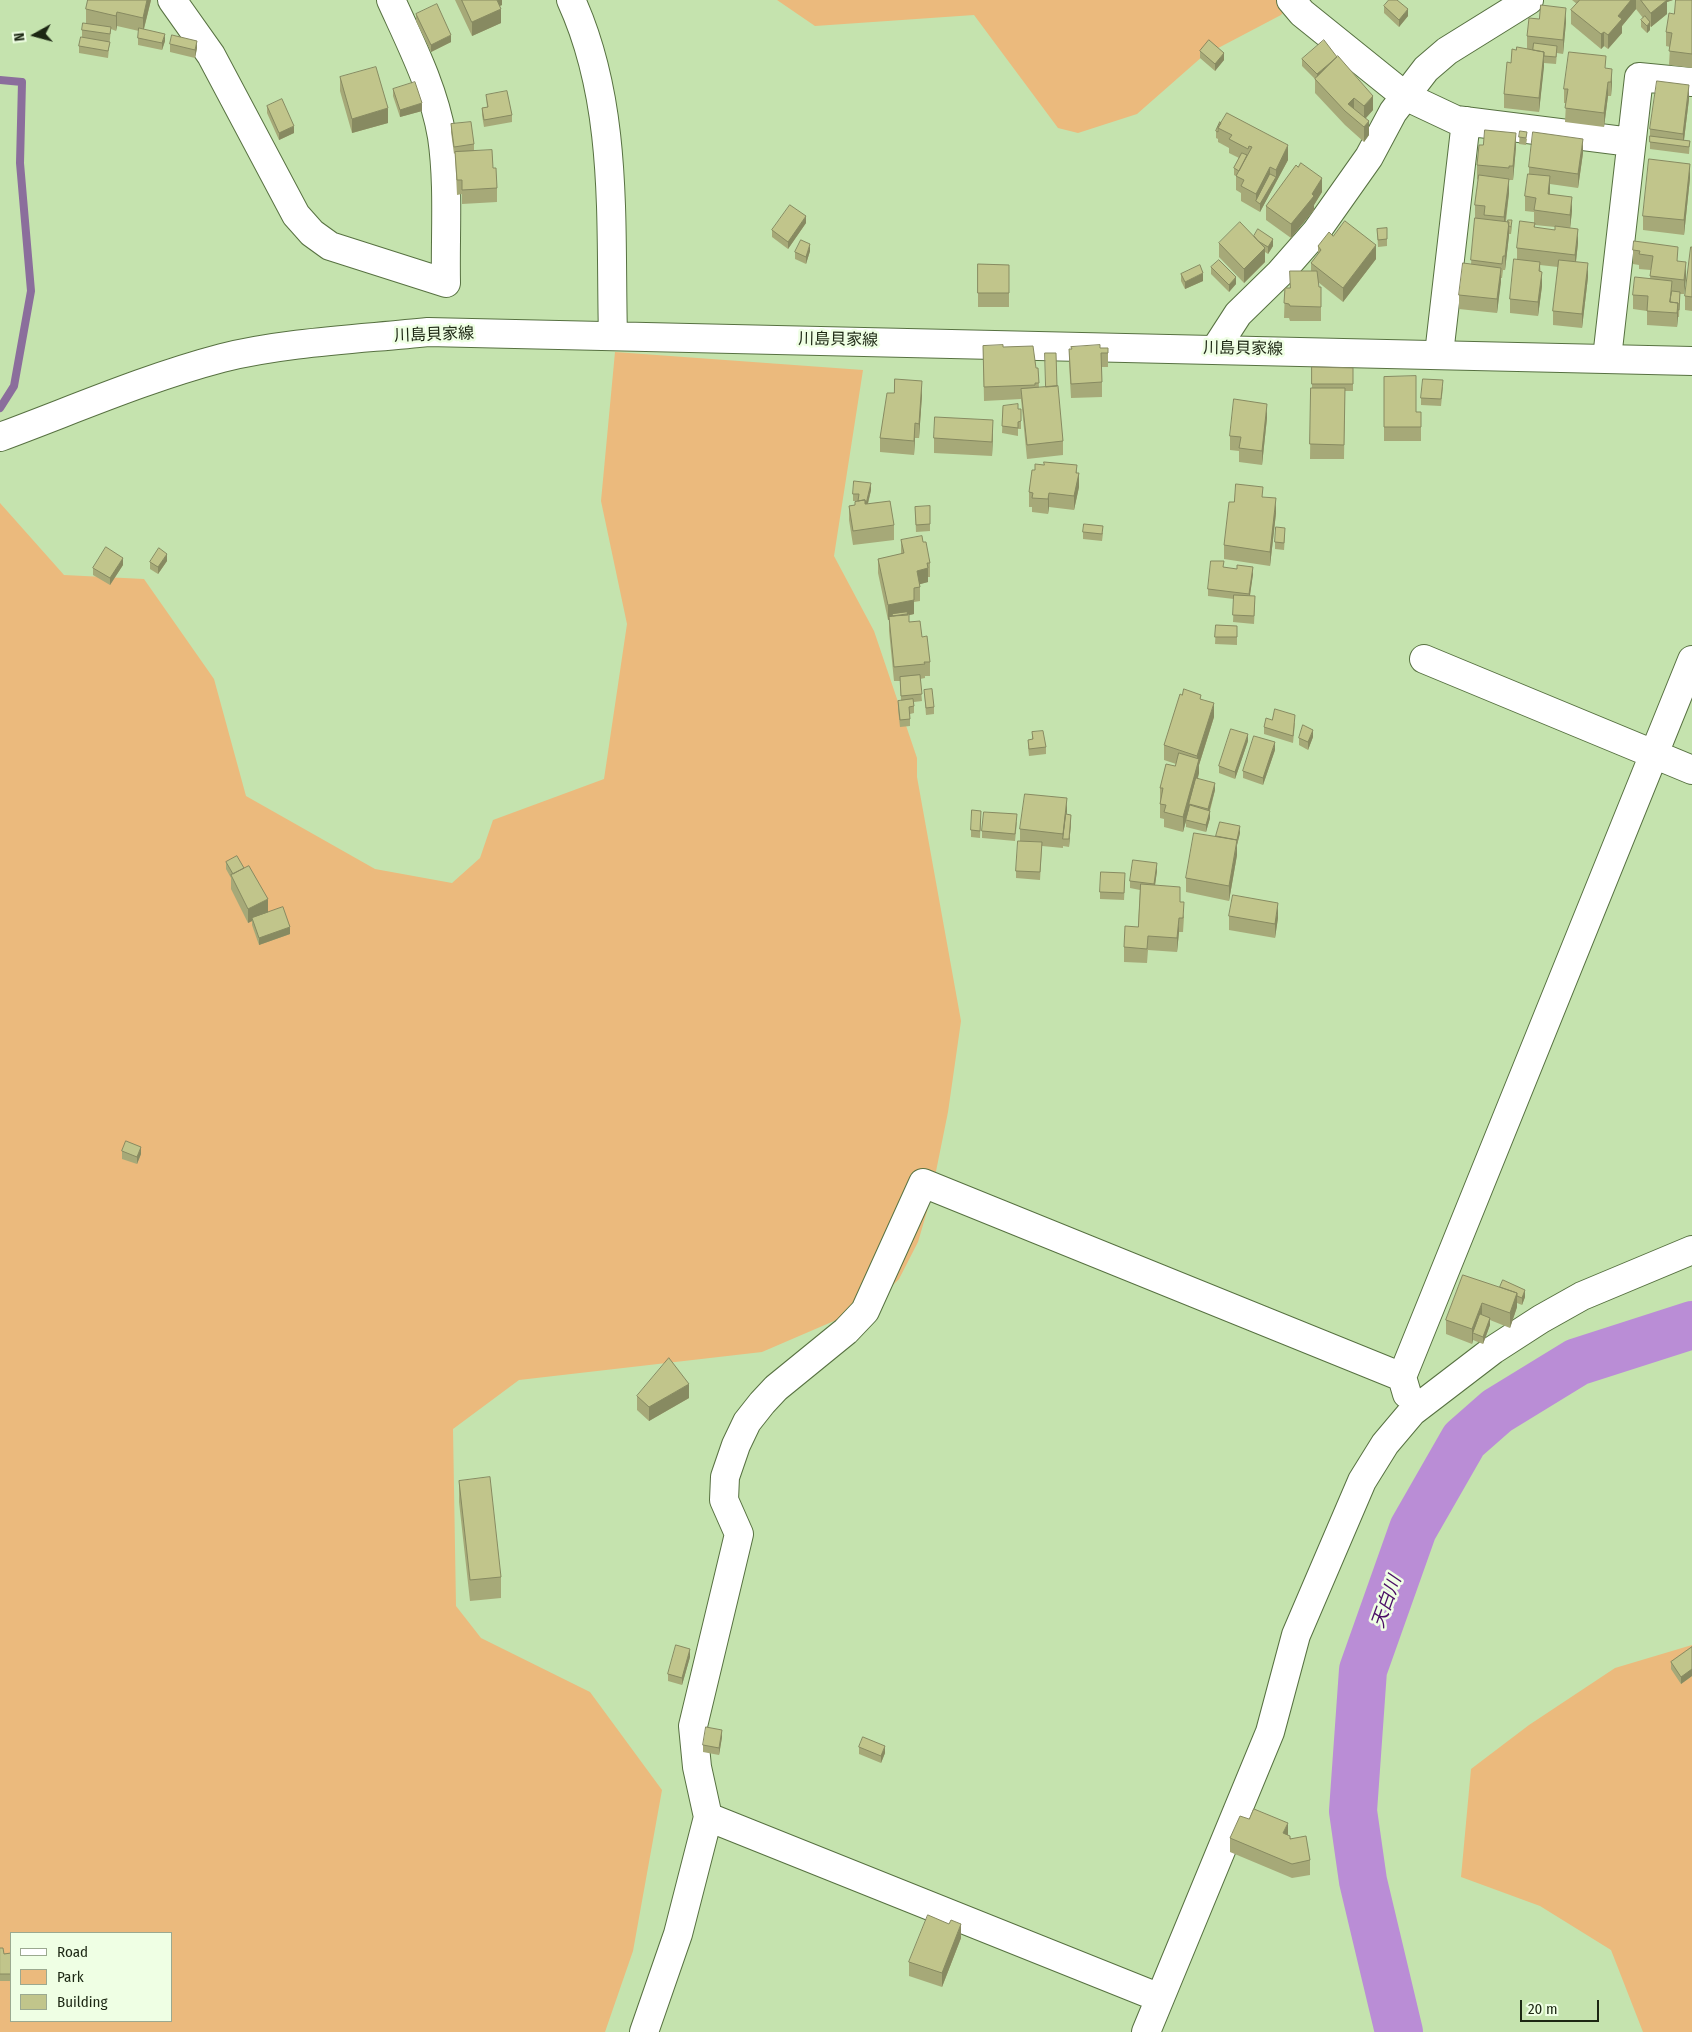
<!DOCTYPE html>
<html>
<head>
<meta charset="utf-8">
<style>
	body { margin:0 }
	#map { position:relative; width:1692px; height:2032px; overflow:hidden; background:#c5e3ae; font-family:"Fira Sans Condensed",sans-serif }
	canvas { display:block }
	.legend { position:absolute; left:10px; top:1932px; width:162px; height:90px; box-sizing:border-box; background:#efffe4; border:1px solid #9ba990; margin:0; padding:6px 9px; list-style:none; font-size:15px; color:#1c2713 }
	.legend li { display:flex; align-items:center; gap:10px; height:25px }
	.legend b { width:25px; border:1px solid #9ba990 }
	.north { position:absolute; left:10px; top:10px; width:50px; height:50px; -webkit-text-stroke:4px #efffe4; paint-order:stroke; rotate:263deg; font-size:14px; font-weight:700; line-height:20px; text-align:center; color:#1c2713 }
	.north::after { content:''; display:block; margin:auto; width:18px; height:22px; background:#1c2713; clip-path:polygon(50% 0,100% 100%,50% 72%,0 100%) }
	.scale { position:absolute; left:1520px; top:2000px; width:79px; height:22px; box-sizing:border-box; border:2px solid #1c2713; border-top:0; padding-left:6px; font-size:15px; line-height:18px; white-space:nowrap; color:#1c2713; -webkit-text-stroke:4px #efffe4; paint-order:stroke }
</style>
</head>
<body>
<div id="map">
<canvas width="1692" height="2032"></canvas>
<ul class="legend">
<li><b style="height:6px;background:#fff"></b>Road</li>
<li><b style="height:14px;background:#ebba7d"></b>Park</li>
<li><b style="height:14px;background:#c1c58b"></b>Building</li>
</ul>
<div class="north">N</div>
<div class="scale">20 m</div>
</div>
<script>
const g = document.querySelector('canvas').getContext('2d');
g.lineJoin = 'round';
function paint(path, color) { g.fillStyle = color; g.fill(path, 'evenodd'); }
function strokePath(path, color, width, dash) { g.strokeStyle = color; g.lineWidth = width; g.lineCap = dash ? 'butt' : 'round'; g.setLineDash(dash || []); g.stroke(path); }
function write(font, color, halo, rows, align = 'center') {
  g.font = font + ' "Fira Sans Condensed","Noto Sans JP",sans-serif'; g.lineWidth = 5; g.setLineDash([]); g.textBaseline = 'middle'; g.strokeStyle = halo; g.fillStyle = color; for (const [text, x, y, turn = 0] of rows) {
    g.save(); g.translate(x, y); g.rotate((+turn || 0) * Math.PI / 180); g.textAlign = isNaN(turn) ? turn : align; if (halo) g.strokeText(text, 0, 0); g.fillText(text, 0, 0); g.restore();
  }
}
paint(new Path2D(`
	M777,0H1294L1281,15L1203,56L1137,114L1078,133L1058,128L974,15L815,26Z
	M615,352L863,370L834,556L874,631L917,758V777L961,1021L948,1112L930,1201L918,1242L899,1279L870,1308L834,1321L762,1352L519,1380L453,1429L456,1606L481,1638L590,1692L662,1790L633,1951L605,2032H0V503L64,575L144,579L214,679L246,796L375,869L452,883L480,858L493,820L604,779L627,624L601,501ZM11,1933H171V2021H11Z
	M1692,1645V2032H1643L1611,1950L1540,1906L1461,1877L1471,1769L1529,1725L1615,1668Z`), '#ebba7d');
strokePath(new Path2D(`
	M0,80L22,82L20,163L31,291L14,386L0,408`), '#8b6e9c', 8);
strokePath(new Path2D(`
	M1399,2032L1363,1881L1353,1811L1363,1670L1413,1529L1464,1440L1497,1411L1577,1362L1692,1325`), '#ba8dd6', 48);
const street = new Path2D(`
	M172,0L211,55L296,215L312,233L330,246L446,283C445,235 449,184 442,137C434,89 411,44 391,0
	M1291,0L1302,13L1405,96L1456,120L1631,142
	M1216,348L1238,314L1280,273L1316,232L1369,157L1393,112L1426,69L1447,51L1529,0
	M1439,354L1466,121
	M1607,358L1639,77L1692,82
	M1424,659L1692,770
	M1407,1394L1402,1377L1692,660
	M708,1817L1160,1998
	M644,2032L678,1934L708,1817L697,1767L693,1726L739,1534L724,1500L725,1477L736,1445L747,1422L762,1403L776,1388L846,1331L865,1311L923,1183L1402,1377
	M1146,2032L1270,1732L1296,1635L1362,1481L1385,1444L1412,1412L1493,1350L1541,1319L1582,1296L1692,1250`);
const secondary = new Path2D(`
	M571,0C619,105 610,223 613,336
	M0,437C73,410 146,378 222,358C286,342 362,339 428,332L1692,361`);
strokePath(street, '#577141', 30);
strokePath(secondary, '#577141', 30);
strokePath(street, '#fff', 28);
strokePath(secondary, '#fff', 28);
paint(new Path2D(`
	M88,0H151L144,29L165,41L162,50L138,45V38L139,31L117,26L116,31L111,29L108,58L79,53V46L82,37V30L86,23V9Z
	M455,0H502V5L500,6L501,23L472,36Z
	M1572,0H1673L1667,2V14L1651,27L1650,26V30L1647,33L1641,27V20L1643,18L1636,9L1622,26V33L1608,49L1604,46L1601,49L1571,24V10L1577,4Z
	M1692,0V68L1669,65L1670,47L1666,46V32L1674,14Z
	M1384,6L1408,16L1399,27L1384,13Z
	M416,14L451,42L431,52L416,21Z
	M1566,22L1563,54L1557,53L1556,64L1544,63L1539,112L1504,108V94L1511,63L1516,50L1527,49V36Z
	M170,44L197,48L195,58L170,52Z
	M1200,51L1224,60L1215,71L1200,58Z
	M1302,59L1373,110L1366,118L1369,135L1364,142L1345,125L1315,93V79L1302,66Z
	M1606,68L1612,83L1611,96H1608L1604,127L1565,122L1566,103H1564V89Z
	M340,77L388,123L352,133L340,91Z
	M393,89L422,111L400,117L393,96Z
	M486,95L512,115V122L484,127L482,115V108L487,107Z
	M1689,99L1684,140L1690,141L1689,154L1650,149V129Z
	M267,106L294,133L279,140L267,113Z
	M1220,122L1288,160L1260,212L1241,201V193L1236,190V176L1234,175V168L1239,158L1229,153V148L1218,142V139L1216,138V131Z
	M451,124L474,144V151L493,168L497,188V202L462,204V194L457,195L455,153L454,154L451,132Z
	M1520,131L1527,139L1526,145L1519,144Z
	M1516,147L1513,180H1509V193L1506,222L1512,227L1511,234H1509L1505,270H1503L1502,278H1501L1497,313L1459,309V295L1471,264L1475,218V205L1478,180L1477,179V165Z
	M1583,153L1578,188L1550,184V194L1572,211L1570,228L1578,243L1576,262L1588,277L1582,328L1553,325V311L1558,267L1540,265L1542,286L1538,316L1510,313V299L1517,260V248L1534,223V212L1525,211V196L1529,174V167ZM1535,225L1555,227V230L1535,228Z
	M1690,178L1684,235L1643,230V216Z
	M1322,192L1314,205V210L1291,238L1266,220V206Z
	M806,223L788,249L772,237V230Z
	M1387,228V246L1378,247L1377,229Z
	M1254,236L1273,246L1268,254L1265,252V262L1244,283L1219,257V243Z
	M1333,236L1376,259L1343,302L1318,282L1319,287H1321V321H1290L1289,318H1284L1285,288H1290L1311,271V263L1318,255V246Z
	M1634,241L1678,261L1686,277L1684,294H1680L1679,317H1678L1677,327L1647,325V311L1633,309V295L1650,279L1651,270L1639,269V265L1633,264V250Z
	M1692,247V311L1685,310V296Z
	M810,251L806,264L795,259V252Z
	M978,264L1009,265V307H978Z
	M1211,267L1236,284L1229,292L1211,274Z
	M1181,274L1203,281L1185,289L1181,281Z
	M983,346L1003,347L1036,368H1038L1039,388L1057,386L1063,441V455L1027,459L1021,399L984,401Z
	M1108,348V367H1102V397L1071,398L1069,363V349Z
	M1312,367L1353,368V391H1345L1344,459H1310L1311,388H1312Z
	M1384,377L1416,412H1421V441H1384Z
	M1443,387L1441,406L1421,405V398Z
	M922,395L919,438H915L914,455L880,452V438Z
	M1003,406L1018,409H1021V429H1018V436L1002,433Z
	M1267,418L1262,465L1239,462V451L1230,450V436Z
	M993,434L992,456L934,453V438Z
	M1077,473L1079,487L1074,510L1049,507L1048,514L1032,512V507H1029V492Z
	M871,490L868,504L894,525V540L853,545L849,520V506L855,505V502L857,501H853V494Z
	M1234,502L1276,513L1270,566L1224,559V545Z
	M915,507L930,524V531L916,532Z
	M1083,532L1103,533L1102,541L1083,539Z
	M1285,535L1284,550L1275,549V542Z
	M901,540L923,542L930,563V577H928V582L920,584V601L914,602V614L909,615V622L922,637L930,662V676H925V678L920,679L922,701L914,702V713L910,714V726L900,727L898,709V701H901L900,681H894L889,631V619L888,620L878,573V559L901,554Z
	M167,561L158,574L150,569V562Z
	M123,565L110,585L93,575V568Z
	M1224,567L1253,574L1250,596L1255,603L1254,624L1233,622L1234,599L1208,596V589Z
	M1216,625L1237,626V645L1215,644Z
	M924,690L934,707V714L926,715Z
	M1201,699L1214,717L1199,765V773L1198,778L1215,790L1210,811V818L1206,832L1186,827V820L1189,810L1183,832L1164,827V819L1160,818V788L1175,766L1176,764L1164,760V745Z
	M1272,720L1295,723L1293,743L1264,734V727Z
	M1032,732L1046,747V754L1029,756L1028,747V740L1032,739Z
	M1313,737L1308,750L1299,745V738Z
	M1248,741L1235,779L1219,773V766Z
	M1275,750L1263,785L1243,778V771Z
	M1067,815L1071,822L1069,847L1063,846V848L1042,846L1040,880L1016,878V871L1020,841V829Z
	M981,818L980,838L971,837V830Z
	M1017,822L1015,841L982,838V831Z
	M1220,822L1240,833L1237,845V855L1229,901L1186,892V878L1216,837Z
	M226,862L268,912L290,934L259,945L252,925V921L248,923L231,889V878L226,869Z
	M1157,871L1155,885L1180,902L1184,917L1183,932H1179L1177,952L1148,950L1147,963L1124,962V947L1138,927L1140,890L1130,888V881Z
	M1125,880L1124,900L1100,899V892Z
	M1229,916L1278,918L1275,938L1229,930Z
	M122,1151L141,1154L137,1164L122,1159Z
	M1463,1275L1525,1297L1522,1305L1517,1303V1307L1510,1328L1490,1320V1325L1483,1344L1473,1340L1472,1344L1446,1334V1320Z
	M637,1396L689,1398L649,1421L637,1410Z
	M459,1481L501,1577V1598L470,1601L459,1502Z
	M1692,1647V1676L1681,1684L1671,1669V1662Z
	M690,1657L682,1685L668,1681V1674Z
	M722,1737L719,1755L703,1752V1745Z
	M859,1747L885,1753L881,1763L859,1754Z
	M1288,1835L1310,1860V1875L1292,1878L1230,1852V1838Z
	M949,1924L961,1938L942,1987L909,1976V1962Z
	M0,1948L4,1954L11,1953V1981H0Z`), '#a6a978');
paint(new Path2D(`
	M147,0H151L143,32V18Z
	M494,0H502V5L494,8Z
	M1631,0H1636V9L1622,26V33L1608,49V35L1618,16Z
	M1664,0H1673L1667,2V14L1651,27V13Z
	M1566,8V22L1563,54V40Z
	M501,9V23L472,36V22Z
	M1408,9V16L1399,27V20Z
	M117,12V26L116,31V16Z
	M1650,22V30L1647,33V26Z
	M1604,32V46L1601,49V34Z
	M165,34V41L162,50V43Z
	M451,35V42L431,52V45Z
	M197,41V48L195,58V50Z
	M1544,52V67L1539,112V98Z
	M1224,53V60L1215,71V64Z
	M1337,57V64L1317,81V74Z
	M1612,69V83L1611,96V82Z
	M1608,82V96L1604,127V113Z
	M1689,85V99L1683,148V134Z
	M1373,96V110L1364,120V106Z
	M1354,98V112L1348,104Z
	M422,103V111L400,117V110Z
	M388,108V123L352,133V119Z
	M1369,121V135L1364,142V127Z
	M294,126V133L279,140V133Z
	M1516,133V147L1513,180V166Z
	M1583,139V153L1578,188V174Z
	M1288,145V160L1260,212V204L1276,177V170Z
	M1690,164V178L1684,235V220Z
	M1509,166V193L1504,231V217L1509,179Z
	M1270,167V181L1256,201V208V194Z
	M1550,176V190L1548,208V194Z
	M1322,178V192L1314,205V210L1291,238V224Z
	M1572,197V211L1570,229V215Z
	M806,216V223L788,249V242Z
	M1509,222V236L1505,270V256Z
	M1578,229V243L1575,269V255Z
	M1273,239V246L1268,254V247Z
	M810,244V251L806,264V257Z
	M1376,245V259L1343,302V288Z
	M1265,248V262L1244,283V269Z
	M1686,262V277L1684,294V280Z
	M1588,263V277L1582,328V314Z
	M1501,268V282L1497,313V299Z
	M1542,272V286L1538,316V302Z
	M1203,273V281L1185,289V282Z
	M1236,277V284L1229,292V285Z
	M1678,303V317L1677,327V313Z
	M922,381V395L919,438V424Z
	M1267,404V418L1262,465V451Z
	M993,420V434L992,456V442Z
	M915,423V438L914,455V441Z
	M1077,465V479L1079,473V487L1074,510V496Z
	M871,483V490L866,511V504Z
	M1049,493V507L1048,514V499Z
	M1276,498V513L1270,566V552Z
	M167,554V561L158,574V567Z
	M123,558V565L110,585V578Z
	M1253,567V574L1249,601V594Z
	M928,568V582L917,585V571Z
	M914,600V614L888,620V605Z
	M1214,703V717L1199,765V773L1190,804H1189V810L1183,832V817L1197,765V756Z
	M1313,730V737L1308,750V742Z
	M1248,734V741L1235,779V772Z
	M1275,742V750L1263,785V778Z
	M1215,783V790L1209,812L1210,811V818L1206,832V825L1208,816V809Z
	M1067,798V812L1064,839H1063V848V834Z
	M1071,815V822L1069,847V839Z
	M1240,826V833L1237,845V855L1229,901V886Z
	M1157,863V871L1154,892V884Z
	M268,899V913L252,918V921L248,923V909Z
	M1278,903V918L1275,938V924Z
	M1179,918V932L1177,952V938Z
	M290,927V934L259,945V938Z
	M141,1147V1154L137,1164V1157Z
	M1525,1290V1297L1522,1305V1298Z
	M1517,1293V1307L1510,1328V1313Z
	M1482,1303V1317L1473,1333V1340L1472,1344V1329Z
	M1490,1318V1325L1483,1344V1337Z
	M689,1384V1398L649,1421V1407Z
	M690,1649V1657L682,1685V1678Z
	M1692,1669V1676L1681,1684V1677Z
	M722,1730V1737L719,1755V1748Z
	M885,1746V1753L881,1763V1756Z
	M1288,1823V1838L1283,1833Z
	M961,1924V1938L942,1987V1973Z`), '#878a61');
const building = new Path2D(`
	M88,0H147L143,18L117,12L116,16L86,9Z
	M462,0H497L501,9L472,22Z
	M1389,0H1397L1408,9L1399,20L1384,6Z
	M1580,0H1631L1618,16L1622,19L1608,35L1604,32L1601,34L1571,10Z
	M1641,0H1667L1651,13Z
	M1676,0H1692V54L1669,51L1672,33L1666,32L1669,13L1674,14Z
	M437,4L451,35L431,45L416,14Z
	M1541,5L1566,8L1563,40L1527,36L1529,18L1539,19Z
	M1645,16L1650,22L1647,26L1641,20Z
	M83,23L111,27L110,34L82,30Z
	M139,28L165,34L162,43L138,38Z
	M172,35L197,41L195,50L170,44Z
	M81,37L110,42L108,51L79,46Z
	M1209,40L1224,53L1215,64L1200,51Z
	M1324,40L1337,57L1317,74L1302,59Z
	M1534,43L1557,46L1556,57L1544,56V52L1533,50Z
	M1517,47L1544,52L1539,98L1504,94L1507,62L1511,63L1512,49L1516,50Z
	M1569,52L1606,56L1605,68L1612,69L1611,82H1608L1604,113L1565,108L1568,89H1564Z
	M1338,56L1373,96L1364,106L1354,98L1348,104L1369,121L1364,127L1345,111L1315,79Z
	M376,67L388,108L352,119L340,77Z
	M1657,81L1689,85L1683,134L1650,129Z
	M415,82L422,103L400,110L393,89Z
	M507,91L512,115L484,120L482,108L488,107L486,95Z
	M282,99L294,126L279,133L267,106Z
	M1227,113L1288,145L1276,170L1270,167L1256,194L1241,186L1244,180L1236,176L1252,147L1249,146L1248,149L1229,139L1232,135L1218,128Z
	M471,122L474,144L454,147L451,124Z
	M1220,122L1221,123L1218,128V132L1216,131Z
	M1485,130L1516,133L1513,166H1509V168L1477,165L1479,145H1483Z
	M1520,131L1527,132L1526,138L1519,137Z
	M1533,132L1583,139L1578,174L1529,167Z
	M1650,136L1690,141L1689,147L1650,142Z
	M492,150L493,168H496L497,188L462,190V180H457L455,152Z
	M1242,153L1247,155L1239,171L1234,168Z
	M1649,159L1690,164L1684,220L1643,216Z
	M1301,163L1322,178L1312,194L1314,196L1291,224L1266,206L1296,165L1298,167Z
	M1270,174L1276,177L1260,204L1256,201Z
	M1528,174L1550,176L1548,194L1572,197L1570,215L1534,210L1536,198L1525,196Z
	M1479,175L1509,179L1504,217L1484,215L1485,206L1475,205Z
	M790,205L806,216L788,242L772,230Z
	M1475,218L1509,222L1505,256H1503L1502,264L1471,260Z
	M1508,220H1512L1511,227L1509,226Z
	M1345,221L1376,245L1343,288L1311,263L1321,250L1318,246L1329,232L1333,236Z
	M1520,221L1535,223L1534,227L1555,230V226L1578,229L1575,255L1517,248Z
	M1240,222L1265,248L1244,269L1219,243Z
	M1387,228V239L1378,240L1377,229Z
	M1258,229L1273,239L1268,247L1258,241L1254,236Z
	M801,240L810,244L806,257L795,252Z
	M1634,241L1678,247L1677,261L1686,262L1684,280L1650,276L1653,256L1639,254L1640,251L1633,250Z
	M1691,247H1692V297L1685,296Z
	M1514,259L1540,262L1539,271L1542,272L1538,302L1510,299Z
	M1219,260L1236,277L1229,285L1211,267Z
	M1559,260L1588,263L1582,314L1553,311Z
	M1463,263L1501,268L1497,299L1459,295Z
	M978,264L1009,265V293H978Z
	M1200,265L1203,273L1185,282L1181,274Z
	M1290,271H1317L1319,287H1321V307L1290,306L1289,304L1284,303L1285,288H1290Z
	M1635,277L1672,281L1670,302L1678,303L1677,313L1647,311L1648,296L1633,295Z
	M1672,291L1680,292L1679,310H1678V303L1670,302Z
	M1003,345V347L1033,346L1036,368H1038L1039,383H1035V385L984,387L983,346Z
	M1100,345V348H1108V353H1101L1102,382L1071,384L1069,349H1072L1071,347Z
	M1045,353H1056L1057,386L1046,387Z
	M1312,367L1353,368V384H1312Z
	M1416,376V412H1421V427H1384V377Z
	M895,379L922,381L919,424L915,423L914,441L880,438L887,393H894Z
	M1423,379L1443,380L1441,399L1421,398Z
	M1058,386L1063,441L1027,445L1021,389Z
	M1311,388H1345L1344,445L1310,444Z
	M1234,399L1267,404L1262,451L1239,448L1241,437L1230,436Z
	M1018,404V409H1021V421L1018,422V428L1002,426L1003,406Z
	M935,417L993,420L992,442L934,438Z
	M1044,462L1077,465L1076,473H1079L1074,496L1049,493L1048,499L1032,498L1033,493L1029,492L1032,470H1035V464L1044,465Z
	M854,481L871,483L866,504H865V500L858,501L859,494H853Z
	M1236,484L1263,487L1262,497L1276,498L1270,552L1224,545L1229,502H1234Z
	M865,500L866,504L890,501L894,525L853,531L849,506L855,505V502Z
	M930,506V524L916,525L915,507Z
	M1084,524L1103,526L1102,534L1083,532Z
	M1276,527L1285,528L1284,543L1275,542Z
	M922,536L923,542H926L930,563H927L928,568L917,571L920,587L914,588V600L888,605L878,559L904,553L901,540Z
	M106,547L123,558L110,578L93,568Z
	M159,548L167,554L158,567L150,562Z
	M1211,561H1224L1223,567L1237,569V565L1253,567L1249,594L1208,589Z
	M1234,595L1255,596L1254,616L1233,615Z
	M907,612L908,615L893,616L892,614Z
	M909,614V622L920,621L922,637L927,636L930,662H924L925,664L894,667L889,617Z
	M1216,625L1237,626V637H1215Z
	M920,675L922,694L901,696L900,677Z
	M932,689L934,707L926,708L924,690Z
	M1184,689L1201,695L1200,699L1214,703L1197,756L1164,745L1180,694L1182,695Z
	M913,699L914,706L909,707L910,719L900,720L898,701Z
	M1275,709L1295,715L1293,736L1264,727L1266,718L1272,720Z
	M1303,725L1313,730L1308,742L1299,738Z
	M1231,729L1248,734L1235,772L1219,766Z
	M1043,731L1046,747L1029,749L1028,740L1033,739L1032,732Z
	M1254,736L1275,742L1263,778L1243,771Z
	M1179,753L1199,759L1183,817L1164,812L1166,805L1160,804L1163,788H1160L1166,764L1175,766Z
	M1196,778L1215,783L1208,809L1189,804Z
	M1025,794L1067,798L1063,834L1020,829Z
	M1190,805L1210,811L1206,825L1186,820Z
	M972,810L981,811L980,831L971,830Z
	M984,812L1017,814L1015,834L982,831Z
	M1066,814L1071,815L1069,839H1063Z
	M1220,822L1240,826L1237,840L1216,836Z
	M1194,833L1237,840L1229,886L1186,878Z
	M1018,841L1042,842L1040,872L1016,871Z
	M237,856L244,868L233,874L226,862Z
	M1133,860L1157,863L1154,884L1130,881Z
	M249,866L268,899L248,909L231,875Z
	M1101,872L1125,873L1124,893L1100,892Z
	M1141,884L1180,887V902H1184L1183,918H1179L1177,938L1148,936L1147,949L1124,947L1125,926L1138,927Z
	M1233,895L1278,903L1275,924L1229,916Z
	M283,907L290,927L259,938L252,918Z
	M126,1141L141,1147L137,1157L122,1151Z
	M1463,1275L1517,1293L1510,1313L1482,1303L1472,1329L1446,1320Z
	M1503,1280L1525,1290L1522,1298L1517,1296V1293L1500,1287Z
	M1480,1314L1490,1318L1483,1337L1473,1333Z
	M669,1358L689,1384L649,1407L637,1396Z
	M490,1477L501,1577L470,1580L459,1481Z
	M676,1645L690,1649L682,1678L668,1674Z
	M1692,1647V1669L1681,1677L1671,1662Z
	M706,1727L722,1730L719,1748L703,1745Z
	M863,1737L885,1746L881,1756L859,1747Z
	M1254,1809L1288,1823L1283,1833L1290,1836V1839L1306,1836L1310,1860L1292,1864L1230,1838L1240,1816L1249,1819Z
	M928,1915L949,1924L951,1920L961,1924L942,1973L909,1962Z
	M0,1948H3L4,1954L11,1953V1974H0Z`);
paint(building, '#c1c58b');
strokePath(building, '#878a61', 1);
write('16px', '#1c2713', '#efffe4', [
	["川島貝家線",434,335,-2],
	["川島貝家線",838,340,1],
	["川島貝家線",1243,349,1]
]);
write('italic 18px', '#4a0d66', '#efffe4', [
	["天白川",1387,1602,-70]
]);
</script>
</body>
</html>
